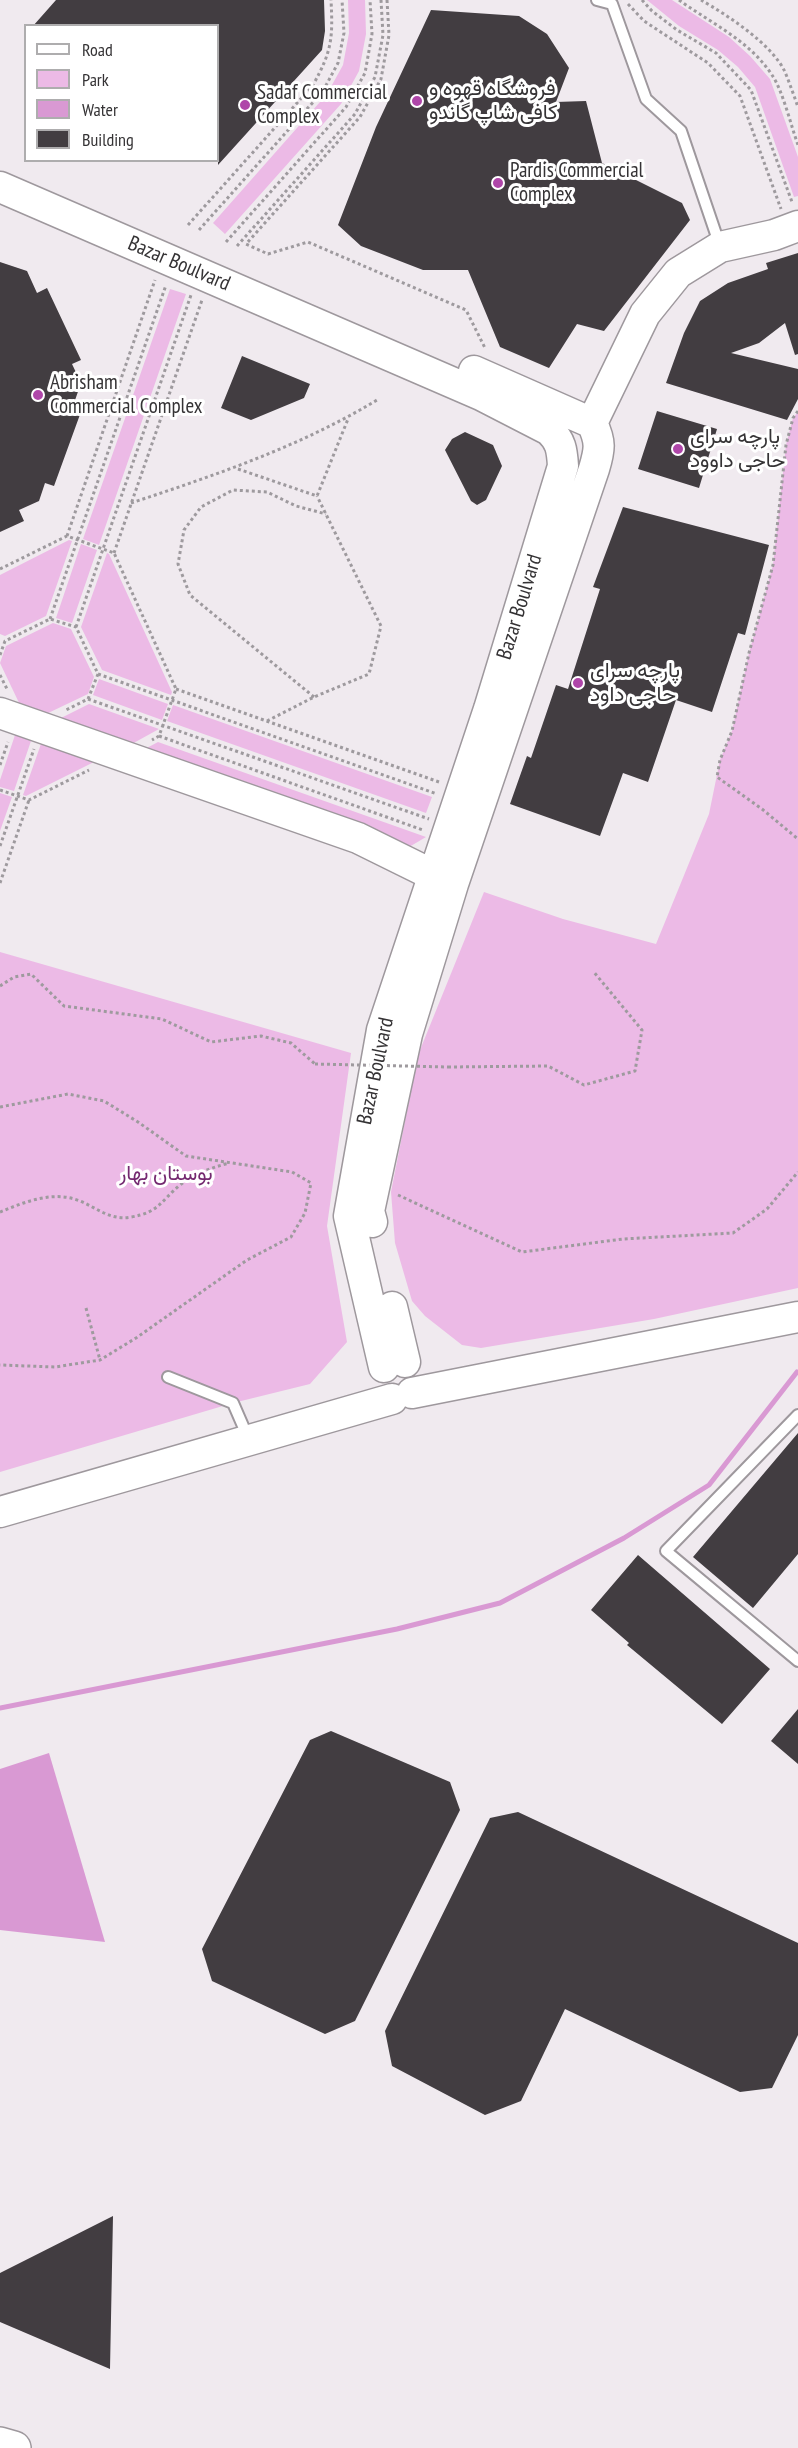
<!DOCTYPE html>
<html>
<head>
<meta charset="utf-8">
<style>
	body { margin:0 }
	#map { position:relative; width:798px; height:2448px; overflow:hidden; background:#f0eaef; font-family:"PT Sans Narrow",sans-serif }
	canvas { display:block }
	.legend { position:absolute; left:24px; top:24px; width:195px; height:138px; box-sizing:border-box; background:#fff; border:2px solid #aeadae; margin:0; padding:8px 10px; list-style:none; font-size:18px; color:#353335 }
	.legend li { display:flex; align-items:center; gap:12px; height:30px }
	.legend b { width:30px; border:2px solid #aeadae }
</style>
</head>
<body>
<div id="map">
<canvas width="798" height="2448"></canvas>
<ul class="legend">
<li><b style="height:8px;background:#fff"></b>Road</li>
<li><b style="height:16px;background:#ecbae6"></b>Park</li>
<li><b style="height:16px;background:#d999d3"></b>Water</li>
<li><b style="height:16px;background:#423d41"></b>Building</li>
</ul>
</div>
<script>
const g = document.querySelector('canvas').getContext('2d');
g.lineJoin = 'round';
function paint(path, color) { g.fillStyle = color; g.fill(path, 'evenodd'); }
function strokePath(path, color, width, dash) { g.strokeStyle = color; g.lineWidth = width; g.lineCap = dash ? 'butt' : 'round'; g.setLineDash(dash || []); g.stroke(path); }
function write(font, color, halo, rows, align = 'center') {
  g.font = font + ' "PT Sans Narrow",Vazirmatn,sans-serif'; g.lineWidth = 6; g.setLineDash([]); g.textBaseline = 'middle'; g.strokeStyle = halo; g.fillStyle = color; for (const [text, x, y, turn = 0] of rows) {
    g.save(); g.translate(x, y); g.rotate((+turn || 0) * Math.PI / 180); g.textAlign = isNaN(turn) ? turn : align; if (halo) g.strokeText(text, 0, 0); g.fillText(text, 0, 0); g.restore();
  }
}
paint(new Path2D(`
	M348,0H365L366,34L359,71L341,104L225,234L213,223L327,94L343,65L349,33Z
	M647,0H672L729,37L750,56L770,79L798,157V196L794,197L755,87L738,67L718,50L679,26Z
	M170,289L186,294L99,545L83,539Z
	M798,412V1288L654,1319L481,1348L462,1345L425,1316L412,1301L395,1243L391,1192L418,1055L484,892L563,919L656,944L709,814L720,760L732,731L749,653L773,565L786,445L793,418Z
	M69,540L72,541L46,616L5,636L0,634V575Z
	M81,544L97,550L72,623L56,618Z
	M107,553L109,554L172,692L171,695L102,670L81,627Z
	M53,623L71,629L94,677L88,694L44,715L21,707L0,663L6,646Z
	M99,679L168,704L162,720L93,695Z
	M89,704L159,729L130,745L57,720Z
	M173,705L432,797L426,813L167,721Z
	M16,732L32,738L14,791L0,787V780Z
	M42,741L98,760L26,796L23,795Z
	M158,742L426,837L404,850L143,750Z
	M0,793L12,797L0,831Z
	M0,952L351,1053L327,1226L347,1342L310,1384L233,1403L0,1472Z`), '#ecbae6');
paint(new Path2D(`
	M49,1753L105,1942L0,1930V1769Z`), '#d999d3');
strokePath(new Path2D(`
	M0,1708L397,1629L500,1603L624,1538L709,1485L797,1372`), '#d999d3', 5);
paint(new Path2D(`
	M56,0H324L325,31L322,50L218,165V26H33Z
	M431,10L519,16L547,34L569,68L556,102L586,101L602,163L682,203L690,220L604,331L577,324L549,368L500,347L468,270H423L361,246L338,225L376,127Z
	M798,253V354L795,355L785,323L759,343L731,353L798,369V399L787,420L666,383L684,333L700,301L728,283L768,269L766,263Z
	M0,262L27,271L37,293L47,288L81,360L72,364L81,383L73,406L82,409L54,486L45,483L39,501L19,510L24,521L0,532Z
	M242,356L310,384L304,398L251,420L221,408Z
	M657,411L717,429L699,488L638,469Z
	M465,432L493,445L502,466L486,500L477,505L471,501L445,450L452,439Z
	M623,507L769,545L745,635L738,633L712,712L676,700L648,782L623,773L600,836L510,804L527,756L531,758L556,685L568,689L600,589L593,587Z
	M798,1433V1554L753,1608L693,1557Z
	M638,1555L770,1669L722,1724L627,1645L629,1643L591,1610Z
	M798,1709V1764L771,1741Z
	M331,1731L450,1782L460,1810L355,2021L325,2034L212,1981L202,1949L310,1740Z
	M518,1812L798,1943V2035L772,2088L740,2092L565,2009L521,2101L485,2115L392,2066L385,2031L490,1818Z
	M113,2216L110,2369L0,2322V2273Z`), '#423d41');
const lane = new Path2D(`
	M597,0L612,4L646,99L681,131L720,246
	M168,1377L233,1403L243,1426
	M798,1415L666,1551L798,1661`);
const secondary = new Path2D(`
	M0,187L481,395L549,430C561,441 562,450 563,466L489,709L382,1030L349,1216L384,1367
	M474,371L592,423
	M592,423L645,314L678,273L720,247L774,235L798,226
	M0,713L358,838L435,876
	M372,1222L369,1211L407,1034L453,884L594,469C600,449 601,442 592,423
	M392,1307L405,1362
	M412,1393L798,1317
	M0,1512L392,1399`);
const highway = new Path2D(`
	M0,2444L14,2448`);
strokePath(lane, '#9e989d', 14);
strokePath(secondary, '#9e989d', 33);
strokePath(highway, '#9e989d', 36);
strokePath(new Path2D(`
	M387,0L389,35L381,79L360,117L246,244L268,254L308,242L466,310L485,348
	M642,0L652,11L677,30L716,53L751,90L792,202
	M679,0C712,24 749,40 772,75C783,91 791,126 798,145
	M701,0C727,15 772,44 785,72C790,84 794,96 798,107
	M628,4L644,21L708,63L740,96L781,209
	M188,225L313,85C332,51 333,38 331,0
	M199,230L323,91L338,63L344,33L342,0
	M226,242L346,107L365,73L372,34L370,0
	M237,246L355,114L375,77L383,35L381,0
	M798,411L793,418L786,445L773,565L749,653L732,731L720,760L717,777L762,809L798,839
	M238,469L317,496L348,419
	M131,503C216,475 301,446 377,400
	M67,536L155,280
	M114,553L202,300
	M0,569L67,536L114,553L176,689L159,736L152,740
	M50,619L166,285
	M76,627L191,295
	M0,655L5,641L50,619L76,627L98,674L88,699L66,710
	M98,674L437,794
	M0,675L7,689
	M176,689L439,782
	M314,697L190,595L178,564L184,530L201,507L233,490L267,492L296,506L326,514
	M88,699L429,819
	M267,721L314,697L369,674L381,626L317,496
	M159,736L423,830
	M0,765L8,742
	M0,790L29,800L89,770
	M0,846L34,749
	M0,883L29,800
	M0,986L14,977L31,974L64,1006L162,1019L211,1042L261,1036L291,1043L315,1064
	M448,1067L548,1066L584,1085L635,1071L642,1030L593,971
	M0,1107L68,1094L104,1101L138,1122L186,1156L292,1172L311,1183L305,1213L291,1237L247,1260L136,1338L100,1360L55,1367L0,1365
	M398,1195L522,1252L623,1239L733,1233L767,1209L798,1172
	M0,1212C25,1202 53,1190 80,1201C97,1208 111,1221 131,1217C158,1213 161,1201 180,1185C195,1173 211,1168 229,1163
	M86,1308L100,1360`), '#9e9a9e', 3, [3, 3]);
strokePath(lane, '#fff', 10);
strokePath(secondary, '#fff', 30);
strokePath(highway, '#fff', 33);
strokePath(new Path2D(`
	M315,1064L448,1067`), '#9e9a9e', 3, [3, 3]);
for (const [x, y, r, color] of [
	[417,101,6,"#af46a9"],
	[245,105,6,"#af46a9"],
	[498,183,6,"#af46a9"],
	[38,395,6,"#af46a9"],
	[678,449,6,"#af46a9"],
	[578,683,6,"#af46a9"]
]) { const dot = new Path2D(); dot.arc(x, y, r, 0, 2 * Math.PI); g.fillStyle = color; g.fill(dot); strokePath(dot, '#fff', 2); }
write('21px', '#353335', '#fff', [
	["فروشگاه قهوه و",429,89],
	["کافی شاپ گاندو",429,113],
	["Sadaf Commercial",257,93],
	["Complex",257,117],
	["Pardis Commercial",510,171],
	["Complex",510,195],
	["Abrisham",50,383],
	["Commercial Complex",50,407],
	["پارچه سرای",690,437],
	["حاجی داوود",690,461],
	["پارچه سرای",590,671],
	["حاجی داود",590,695]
], 'left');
write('21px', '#353335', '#fff', [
	["Bazar Boulvard",179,264,23],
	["Bazar Boulvard",520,607,-73],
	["Bazar Boulvard",376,1071,-78]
]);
write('21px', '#742970', '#fff', [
	["بوستان بهار",166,1174]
]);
</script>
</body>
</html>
